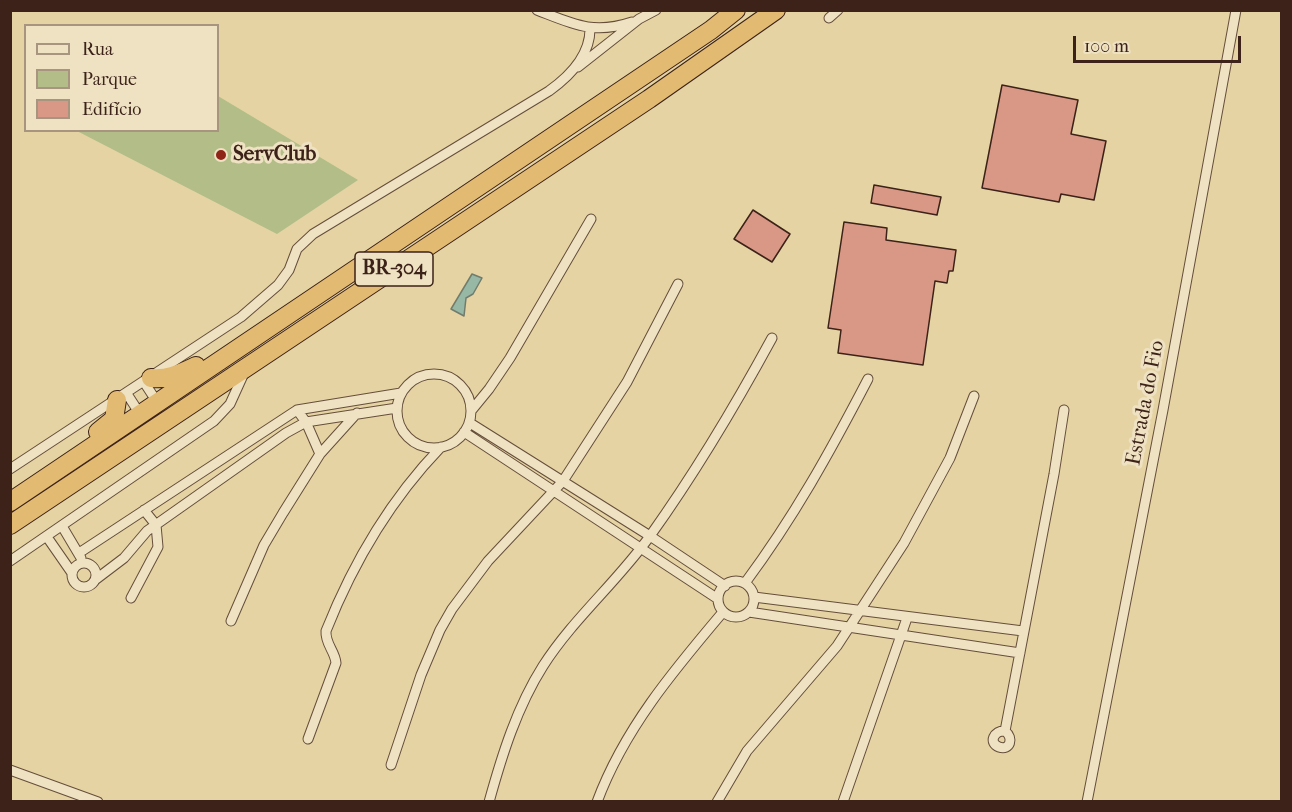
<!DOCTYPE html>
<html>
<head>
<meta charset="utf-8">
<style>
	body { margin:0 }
	#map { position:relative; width:1292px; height:812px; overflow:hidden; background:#e5d3a3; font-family:"IM FELL French Canon",serif }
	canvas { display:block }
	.frame { position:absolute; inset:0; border:12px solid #3c2218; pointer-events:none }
	.legend { position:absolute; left:24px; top:24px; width:195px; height:108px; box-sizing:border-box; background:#eee2c3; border:2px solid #a7957f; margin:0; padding:8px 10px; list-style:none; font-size:18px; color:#3c2218 }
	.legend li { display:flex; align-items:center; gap:12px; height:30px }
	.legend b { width:30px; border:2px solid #a7957f }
	.scale { position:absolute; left:1073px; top:36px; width:168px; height:27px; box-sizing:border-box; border:3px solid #3c2218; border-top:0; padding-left:8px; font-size:18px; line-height:21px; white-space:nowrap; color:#3c2218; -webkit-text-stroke:4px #eee2c3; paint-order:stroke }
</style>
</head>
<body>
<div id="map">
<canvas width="1292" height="812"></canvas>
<div class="frame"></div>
<ul class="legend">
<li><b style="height:8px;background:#eee2c3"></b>Rua</li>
<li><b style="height:16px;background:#b2bd87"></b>Parque</li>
<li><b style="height:16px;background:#d89885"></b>Edifício</li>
</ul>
<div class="scale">100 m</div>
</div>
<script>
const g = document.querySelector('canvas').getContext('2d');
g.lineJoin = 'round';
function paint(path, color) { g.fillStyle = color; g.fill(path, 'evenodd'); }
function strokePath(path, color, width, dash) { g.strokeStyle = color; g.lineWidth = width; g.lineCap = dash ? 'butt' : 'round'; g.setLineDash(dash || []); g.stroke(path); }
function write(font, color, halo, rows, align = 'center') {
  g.font = font + ' "IM FELL French Canon",serif'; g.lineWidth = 6; g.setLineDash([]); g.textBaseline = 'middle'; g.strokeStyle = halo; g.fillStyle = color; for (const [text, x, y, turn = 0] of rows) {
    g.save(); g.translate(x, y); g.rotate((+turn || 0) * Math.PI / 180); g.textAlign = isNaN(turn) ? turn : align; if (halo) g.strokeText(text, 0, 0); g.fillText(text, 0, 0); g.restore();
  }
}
paint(new Path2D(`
	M218,96L358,180L277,234L77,131L218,130Z`), '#b2bd87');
const water = new Path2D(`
	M472,274L482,278L473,294L466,298L464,316L451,309Z`);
paint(water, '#96b8a5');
strokePath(water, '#727c6d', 1.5);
const building = new Path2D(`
	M1002,85L1078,100L1071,134L1106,141L1094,200L1061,194L1059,202L982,188Z
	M874,185L941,197L937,215L871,203Z
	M753,210L790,234L772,262L734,239Z
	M844,222L887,228L886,240L956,250L953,271H949L947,283L935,281L923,365L838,353L841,330L828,328Z`);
paint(building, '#d89885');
strokePath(building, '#3c2218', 1.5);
const street = new Path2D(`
	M537,10C573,24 593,35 632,22
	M829,18L838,10
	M578,67L639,19L656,10
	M397 411a37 37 0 1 1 74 0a37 37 0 1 1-74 0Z
	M144,382L157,402
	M127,394L140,414
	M297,410L306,422L320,454
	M471,411L489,389L510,358L591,219
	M470,423L650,536L725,586
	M464,432L718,599
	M10,469L241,317L278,285L289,270L297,249L313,234L549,91C570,76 590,55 590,29
	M62,526L81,558
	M47,537L72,573
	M79,553L297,410L401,393
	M10,561L214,421L230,404L245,371
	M72 575a12 12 0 1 1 24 0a12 12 0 1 1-24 0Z
	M95,580L124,558L147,531L286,433L306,422L397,408
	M718 599a18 18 0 1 1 36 0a18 18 0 1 1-36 0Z
	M745,583C794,517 830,452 868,379
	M754,597L1023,631
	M131,598L158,547L156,525L144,510
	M749,612L1020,653
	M231,621L264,545L283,513L320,454L357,413
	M1005,731C994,730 988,743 999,747C1010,751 1014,738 1005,731L1054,474L1064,410
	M308,739L336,663C335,651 325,644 326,631C353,563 390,500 441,447
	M391,765L421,675L440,630L452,609L488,561L563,481L627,382L678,284
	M10,770L98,802
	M489,802C502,755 517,707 543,666C573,619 617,582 650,536C695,473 735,406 772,338
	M597,802C624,729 674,670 723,612
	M717,802L747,751L837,646L904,543L950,458L974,396
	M843,802L907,618
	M1087,802L1163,410L1236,10`);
const highway = new Path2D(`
	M151,378C168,380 181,373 196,366
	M98,432L114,419L117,400
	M10,502L711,30L736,10
	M10,525L649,99L776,10`);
strokePath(street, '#664e3b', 11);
strokePath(highway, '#3c2218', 20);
strokePath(street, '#eee2c3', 9);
strokePath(highway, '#e2ba72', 18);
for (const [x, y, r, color] of [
	[221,155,6,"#8f2418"]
]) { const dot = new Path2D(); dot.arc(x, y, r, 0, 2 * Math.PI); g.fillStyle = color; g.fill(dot); strokePath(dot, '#eee2c3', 2); }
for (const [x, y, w] of [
	[394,269,78]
]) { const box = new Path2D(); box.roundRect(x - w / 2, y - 17, w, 34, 4.5); g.fillStyle = '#eee2c3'; g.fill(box); strokePath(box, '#3c2218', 1.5); }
write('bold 20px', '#3c2218', null, [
	["BR-304",394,269]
]);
write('bold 21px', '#3c2218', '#eee2c3', [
	["ServClub",233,155]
], 'left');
write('21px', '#3c2218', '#eee2c3', [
	["Estrada do Fio",1146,403,-79]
]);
</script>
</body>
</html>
